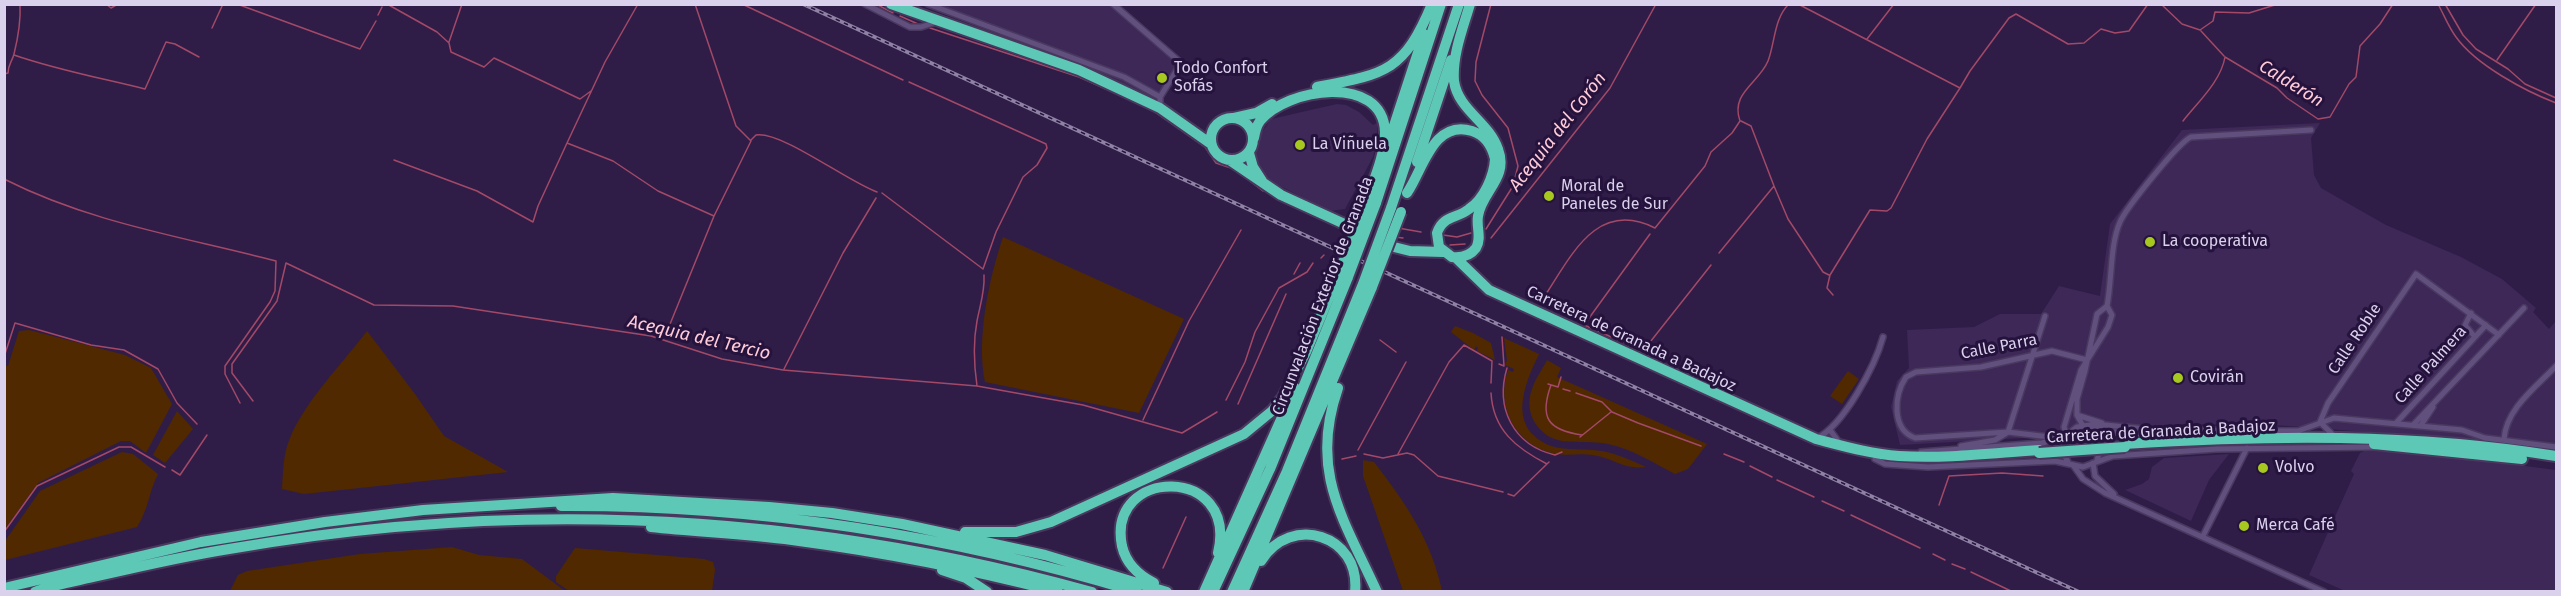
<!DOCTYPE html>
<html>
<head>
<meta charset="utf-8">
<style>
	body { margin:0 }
	#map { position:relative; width:2561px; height:596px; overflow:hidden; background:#2f1d48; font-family:"Fira Sans",sans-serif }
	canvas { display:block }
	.frame { position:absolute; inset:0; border:6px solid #dad1ec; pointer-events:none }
</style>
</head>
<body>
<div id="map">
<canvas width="2561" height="596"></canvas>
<div class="frame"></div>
</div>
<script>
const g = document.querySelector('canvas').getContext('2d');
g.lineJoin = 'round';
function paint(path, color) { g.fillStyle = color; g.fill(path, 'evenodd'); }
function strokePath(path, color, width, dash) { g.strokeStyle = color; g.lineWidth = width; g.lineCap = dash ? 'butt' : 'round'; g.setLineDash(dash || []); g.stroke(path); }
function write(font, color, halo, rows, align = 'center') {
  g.font = font + ' "Fira Sans",sans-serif'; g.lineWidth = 6; g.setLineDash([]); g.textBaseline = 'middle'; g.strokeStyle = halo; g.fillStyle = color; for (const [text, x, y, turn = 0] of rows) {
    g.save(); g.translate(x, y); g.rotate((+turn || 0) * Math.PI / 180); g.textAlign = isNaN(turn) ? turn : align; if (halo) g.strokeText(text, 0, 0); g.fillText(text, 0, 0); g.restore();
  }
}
paint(new Path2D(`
	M930,5H1117L1185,63L1160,101L1055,54Z
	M1337,104L1346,105L1359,112L1373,125L1377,123V142L1373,157L1345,209L1330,211L1266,179L1260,174L1253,154L1262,132L1271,119Z
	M2320,123L2311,138L2314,175L2321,188L2386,225L2461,257L2502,279L2536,308L2533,312L2549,329L2556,321V449L2434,437L2274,425L2180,424L2040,437L1900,445L1891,407L1897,381L1909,368L1907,330L1974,327L2000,314H2041L2059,286L2100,296L2110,224L2182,130Z
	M2366,450L2448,456L2556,470V591H2345L2309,575L2354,474L2351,471L2360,453Z
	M2229,454L2209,480L2191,521L2125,490L2142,484L2149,479L2152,467L2164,458Z`), '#3d2858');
paint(new Path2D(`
	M1003,237L1184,319L1139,413L985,382C976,339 989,278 1003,237Z
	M1455,326L1473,333L1491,343L1495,360L1477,351L1478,348L1476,346L1474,350L1451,332Z
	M29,330L125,355L151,368L172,404L146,453L130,441H121L38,483L5,529V366H8L19,331Z
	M367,331L415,394L444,436L508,472L304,494L282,489C283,472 283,454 290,438C305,401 343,363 367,331Z
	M1504,338L1539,354C1524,385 1506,428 1551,446C1566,451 1586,448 1602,451C1617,454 1631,460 1646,467C1624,470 1613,458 1593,455C1580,453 1568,456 1556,454C1516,446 1495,407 1508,370L1513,372L1514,369L1505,365L1507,360Z
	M1547,360L1561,368L1557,377L1707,444L1688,469L1675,474C1654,463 1632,449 1608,444C1593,441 1577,443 1562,441C1538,437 1523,412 1532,389C1535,379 1542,370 1547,360Z
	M1848,371L1859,379L1842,404L1830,396Z
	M177,411L193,429L165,463L153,455Z
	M122,452L133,454L158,474C149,491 148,511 137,527L5,560V541L40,491Z
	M1363,460L1374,462C1405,502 1432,541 1442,591H1403L1363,476Z
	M452,547L479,555L522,559L565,591H230L238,575L247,571L360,554Z
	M575,548L704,559L713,562L715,570L712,591H569L556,582V576Z`), '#502900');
strokePath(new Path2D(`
	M106,4L111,8L118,4
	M237,4L360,49L376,21
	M387,4L437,32L449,43L451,52L484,67L494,58L580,99L591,91
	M638,4L605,62L567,143L613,161L658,191L714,216L666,334
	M695,4L736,126L751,141L714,216
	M742,4L903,80
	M876,4L893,13
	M1798,4L1960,88L1970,71L2009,18L2016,14L2068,44L2084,43L2101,29L2115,33L2129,31L2148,4
	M2161,4L2182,24L2200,30L2213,21L2215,12L2249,13L2278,4
	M2438,4C2444,15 2449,28 2456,37C2476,65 2525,91 2556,103
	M2445,4L2463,35L2476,49L2508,69L2525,84L2556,98
	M378,15L382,7
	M900,16L918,24
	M212,28L223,4
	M930,28L1079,77L1115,93
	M2201,31L2224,56
	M1867,39L1894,4
	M449,42L462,4
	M14,55C57,70 101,78 145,89L166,42L175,44L199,57
	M2497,60L2536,4
	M4,74L8,73C8,64 12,62 14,54C18,38 21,22 20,4
	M1152,110L1205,147L1216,163L1234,169L1263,191
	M2183,121C2198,102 2221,81 2225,57L2277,88L2287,98L2318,119L2330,117L2349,84L2356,77L2360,46L2380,24L2393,4
	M751,140L756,135C782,131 848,182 877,192
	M394,160L477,191L533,222L538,206L567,143
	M4,179C91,223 184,237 276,261L275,291L270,302L225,366V374L240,403
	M1774,186L1788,219L1823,272L1829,275
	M882,193L983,269L996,232L1023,177L1037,165L1047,148L1046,144L909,82
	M1398,228L1421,232
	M1486,229L1513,186L1518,166L1508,128L1482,95L1475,81L1476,62L1491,4
	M1650,234L1584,325L1643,351L1711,265
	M1443,235L1457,237L1471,233
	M1395,237L1403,238
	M1491,238L1610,88L1656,4
	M1450,245L1465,244
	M1719,253L1774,186L1751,126L1741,121
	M1321,258L1324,255
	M1294,274L1300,263
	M1833,295L1827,288L1830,275L1870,210L1887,211L1891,208L1927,139L1960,88
	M1538,302L1542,300C1570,259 1595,198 1655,228L1705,166L1711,152L1732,133L1740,121C1730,93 1759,83 1768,61C1775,43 1774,18 1789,4
	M1502,337L1504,366
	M1380,340L1396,352
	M4,357L15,323L91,345L124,350L158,369L177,403L197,424
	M1499,364L1504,366
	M1507,368C1495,408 1513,445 1555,455L1562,452
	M784,369L843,253L876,198
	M1548,384L1558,387L1561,377
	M1551,385C1539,418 1548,430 1582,435
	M977,386C974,365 973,342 977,321C980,305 985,292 984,275
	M1563,389L1570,391
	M1491,393C1493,430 1516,448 1547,464
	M1576,393L1602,402L1612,412L1638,423L1701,446
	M1226,400L1245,362L1255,332L1279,288L1307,272L1313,263
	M253,401L232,373V364L277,301L286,263L374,305L453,306L651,336L722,359L783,370L977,386L1083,405L1182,433L1217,412
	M1238,404L1286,294
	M1143,420L1189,321L1241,230
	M1580,437L1611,412
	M1358,450L1406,362
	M1364,454L1383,458L1407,453L1414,455L1438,476L1503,492
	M1398,454L1449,362L1464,345L1492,361L1491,383
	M1724,454L1744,462
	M1342,459L1356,456
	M1750,466L1772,477
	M172,470L180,475L207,435
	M1777,480L1814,497
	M1508,494L1514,496L1549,462
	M1822,501L1844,511
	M1939,505L1949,476L2002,473L2043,476
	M1851,515L1920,548
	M4,532L37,486L119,447H131L165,467
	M1933,554L1945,560
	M1952,564L1965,569
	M1163,568L1186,517
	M1971,572L2013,592`), '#a34967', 1.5);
const street = new Path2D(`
	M865,4L910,27H921L936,22
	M928,4L1124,77L1160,97
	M1113,4L1181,63L1160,97V108
	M2471,313L2465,325L2475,337
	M2077,415L2102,423
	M2320,422L2328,403L2416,274L2499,335
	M2320,422L2334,436
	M2396,423L2486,325
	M2414,424L2524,308
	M2421,425L2433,407
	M2083,426L2077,415V399L2085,371L2097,314L2107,306
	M2086,427L2126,434L2175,433
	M1830,430L1838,441
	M2093,430L2102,444L2097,460
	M2066,433L2064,427L2081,370L2108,327L2112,315L2107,306C2112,281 2110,244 2120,222C2126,208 2179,142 2191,137L2311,130
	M2181,433H2203
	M2224,433L2248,434
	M2064,437L2062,451L2068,462
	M2058,438L2008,432L1915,438C1891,429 1894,395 1906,377L1916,372L1981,367L2052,351L2087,360
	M1816,439C1844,425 1875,366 1883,337
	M2504,439C2506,409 2536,387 2556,366
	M1961,446L1995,440L2008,432L2045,316
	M1921,452L2042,443L2064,437L2077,427L2096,424L2155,430L2298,431L2334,418L2462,430L2485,438L2556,447
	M1875,459L1885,464L1928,467L2055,461L2083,467L2113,456L2217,449L2375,447
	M2093,463L2095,476L2114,494
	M2073,465L2083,479L2105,493L2324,592
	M2203,536L2247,448`);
const highway = new Path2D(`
	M891,4L1079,70L1160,108L1211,144
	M1317,87C1385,74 1404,72 1432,4
	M1211 139a21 21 0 1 1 42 0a21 21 0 1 1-42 0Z
	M1234,118L1256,113L1272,104
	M1254,138C1255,132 1257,125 1260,121C1286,88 1383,73 1385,132C1385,155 1374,179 1367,200
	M1388,144L1424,34
	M1249,153L1253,167L1262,181
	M1231,161L1281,195L1351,227
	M1417,162L1451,60
	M1407,193C1423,170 1433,119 1472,131C1485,135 1492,146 1495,159C1494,176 1484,199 1469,209C1457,219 1443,215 1437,233L1439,247L1452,257C1461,258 1470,256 1476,248C1482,238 1476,227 1478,216C1482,191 1509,178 1498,149C1489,122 1458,110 1454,81C1452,55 1463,28 1470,4
	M1376,203L1441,4
	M1391,208L1459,4
	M1394,247L1410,251L1443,252
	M1456,258L1489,290L1816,439C1843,446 1871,454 1899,456C1945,459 1993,453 2039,450
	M1338,388C1309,471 1343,518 1377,592
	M2124,444C2269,435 2413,433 2556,456
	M2374,444L2522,459
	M561,506C757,505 950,535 1137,592
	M651,527C698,532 745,534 792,540C882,552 970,569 1058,592
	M965,532H1016L1051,522L1244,434L1272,411L1283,397L1306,352L1339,273
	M1261,561C1291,513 1361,535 1355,592
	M942,570L966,578L987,592
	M1154,583C1138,575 1126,563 1122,546C1106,466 1239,465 1218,553
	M4,588L201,542L325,522L423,510L613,498L769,507L832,513L902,524L1045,555L1167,592
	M35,592C55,584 77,581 98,576C141,566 185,556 229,549C519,498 809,513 1092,592
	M1204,592L1295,388
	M1213,592L1270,469L1348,277
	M1232,592L1287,471L1363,284
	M1243,592L1372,287`);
strokePath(street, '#4a395f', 8);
strokePath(highway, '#4a395f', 14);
strokePath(street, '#614f7e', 5);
strokePath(highway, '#5ec8b6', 10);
const rail = new Path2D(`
	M803,4L2079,592`);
strokePath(rail, '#8e81a4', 4);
strokePath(rail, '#25133d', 1.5, [4.5]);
const highwayBridge = new Path2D(`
	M1339,273L1367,200
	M1348,277L1376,203
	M1363,284L1391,208
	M1372,287L1401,212
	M2039,453L2125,447`);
strokePath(highwayBridge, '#4a395f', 14, []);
strokePath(highwayBridge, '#5ec8b6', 10);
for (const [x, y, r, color] of [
	[1162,78,6,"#a7c81f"],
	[1300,145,6,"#a7c81f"],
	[1549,196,6,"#a7c81f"],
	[2150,242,6,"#a7c81f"],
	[2178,378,6,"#a7c81f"],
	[2263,468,6,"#a7c81f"],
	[2244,526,6,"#a7c81f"]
]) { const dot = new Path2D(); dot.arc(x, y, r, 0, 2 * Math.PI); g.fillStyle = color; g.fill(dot); strokePath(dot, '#25133d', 2); }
write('16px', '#dad1ec', '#25133d', [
	["Todo Confort",1174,69],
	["Sofás",1174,87],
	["La Viñuela",1312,145],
	["Moral de",1561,187],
	["Paneles de Sur",1561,205],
	["La cooperativa",2162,242],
	["Covirán",2190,378],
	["Volvo",2275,468],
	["Merca Café",2256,526]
], 'left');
write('16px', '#dad1ec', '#25133d', [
	["Circunvalación Exterior de Granada",1323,296,-69],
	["Carretera de Granada a Badajoz",1631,339,25],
	["Calle Roble",2355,339,-56],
	["Calle Parra",1999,347,-11],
	["Calle Palmera",2431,365,-48],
	["Carretera de Granada a Badajoz",2161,432,-3]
]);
write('italic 18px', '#ffcbd8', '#25133d', [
	["Calderón",2291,84,32],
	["Acequia del Corón",1558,132,-52],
	["Acequia del Tercio",699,338,13]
]);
</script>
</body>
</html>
